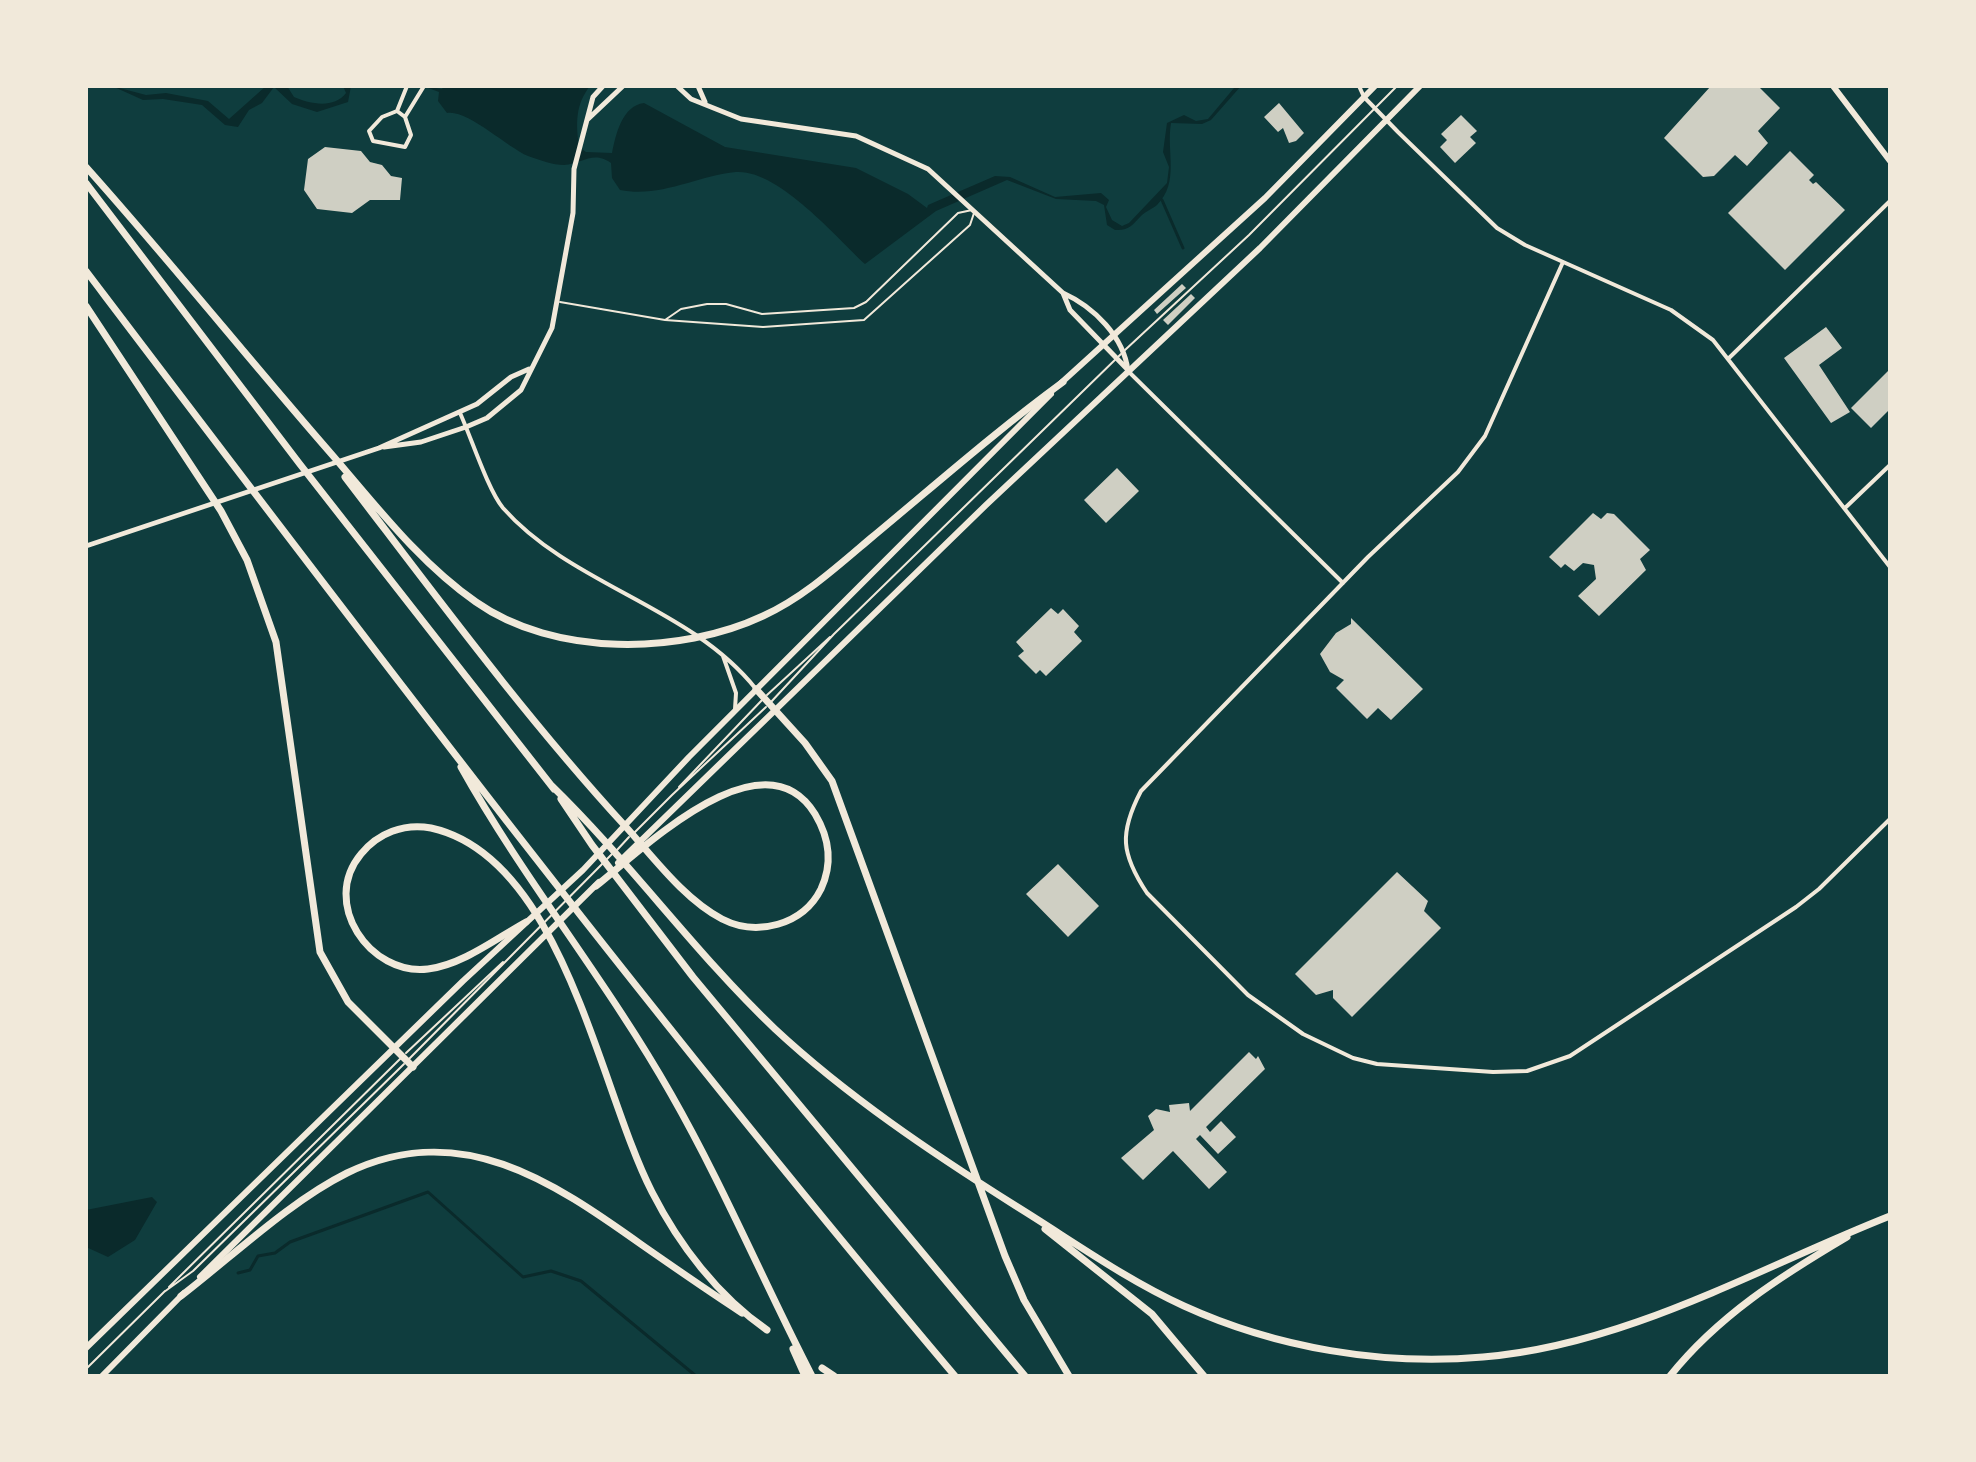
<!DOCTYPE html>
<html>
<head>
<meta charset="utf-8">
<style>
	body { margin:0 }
	#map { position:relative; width:1976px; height:1462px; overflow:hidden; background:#0f3d3e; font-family:Manrope,sans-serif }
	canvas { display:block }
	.frame { position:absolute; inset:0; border:88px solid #f1e9da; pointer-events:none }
</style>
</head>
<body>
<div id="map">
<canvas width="1976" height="1462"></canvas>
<div class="frame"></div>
</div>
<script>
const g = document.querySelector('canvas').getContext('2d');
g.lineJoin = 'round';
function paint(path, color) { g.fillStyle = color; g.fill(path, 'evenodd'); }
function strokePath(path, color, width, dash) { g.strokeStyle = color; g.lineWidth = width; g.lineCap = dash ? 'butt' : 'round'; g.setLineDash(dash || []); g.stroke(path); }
paint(new Path2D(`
	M112,86L146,95L166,93L208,101L229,119L266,86H287L294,97C310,104 334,109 346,93L343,86H351L348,102L317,112L292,104L274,87L262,103L249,110L238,127L225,125L202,105L163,99L143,100Z
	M423,86L442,89L444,86H590C575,105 576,124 579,147L586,152L612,153C616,134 622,106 644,103L725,147L856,168L908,194L927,208L928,205L995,176L1010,177L1055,197L1101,193L1109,200L1106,207L1112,220L1122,226L1129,223L1167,183L1169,167L1163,152L1167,123L1184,115L1196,121L1208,119L1234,88L1241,86L1211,120L1202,124L1171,123C1166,152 1180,182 1157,205C1152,209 1146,211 1141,216C1132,225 1129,231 1115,230L1107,225L1104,205L1096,201L1056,199L1007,180L936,211L865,264C836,237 778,169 736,172C696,176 661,198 620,190L612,178L611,163C593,150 582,164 564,165C553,165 539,160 528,156C507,147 467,109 447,113L438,101L439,92Z
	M152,1197L157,1202L135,1240L108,1257L86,1247V1210Z`), '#0a2a2b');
strokePath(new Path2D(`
	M1162,200L1183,248
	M238,1273L250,1270L258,1256L275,1253L290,1242L428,1192L523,1277L551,1271L581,1281L696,1376`), '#0a2a2b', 3);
paint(new Path2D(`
	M1716,86H1758L1780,108L1758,131L1768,143L1747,166L1735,155L1714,176L1703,177L1664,138L1710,87Z
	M1279,103L1304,133L1296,141L1289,143L1283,128L1278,132L1264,117Z
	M1461,115L1477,131L1470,137L1476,143L1455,163L1440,147L1447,140L1441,134Z
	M325,147L361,151L370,162L382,165L391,176L402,178L400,200H370L352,213L317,209L304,190L308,159Z
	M1790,151L1814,175L1809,180L1813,184L1816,182L1845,210L1785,270L1728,213Z
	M1182,284L1186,288L1157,314L1154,310Z
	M1191,294L1195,298L1168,325L1163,320Z
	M1826,327L1842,348L1819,365L1850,412L1831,423L1784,358Z
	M1890,369V409L1871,428L1851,408Z
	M1117,468L1139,491L1106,523L1084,500Z
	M1593,513L1601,519L1607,513L1614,514L1650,550L1640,559L1646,570L1599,616L1578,596L1596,579L1594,565L1583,563L1574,571L1565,564L1561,568L1549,557Z
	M1051,608L1058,614L1063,609L1079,626L1074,632L1082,641L1046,676L1040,670L1036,674L1018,656L1024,651L1016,642Z
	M1351,618L1423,689L1391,720L1378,708L1367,719L1336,688L1344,680L1330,672L1320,654L1336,633L1351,624Z
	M1058,864L1099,906L1068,937L1026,894Z
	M1397,872L1428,901L1424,911L1441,928L1352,1017L1333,998V990L1316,995L1295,974Z
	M1249,1052L1256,1059L1258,1056L1265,1069L1206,1127L1210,1132L1221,1121L1236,1137L1218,1154L1200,1135L1196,1139L1227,1172L1209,1189L1173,1151L1143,1180L1121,1158L1154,1130L1148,1116L1156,1109L1170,1112L1169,1105L1189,1103L1190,1111Z`), '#cfcfc3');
strokePath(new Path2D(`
	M560,302L665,320L763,327L864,320L970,225L974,213
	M665,320L681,309L707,304H726L762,314L854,308L866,302L958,213L972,210
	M1125,350L1249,235L1397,86
	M767,695L830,637
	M771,702L834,634L1121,354
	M679,787L763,699
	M672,795L766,707
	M634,833L672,795
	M617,850L629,837
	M406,1053L503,962
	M408,1060L612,854
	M169,1287L401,1058
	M164,1292L193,1271L404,1064
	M86,1369L165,1291`), '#f1e9da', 2);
strokePath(new Path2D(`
	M1359,86L1364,97L1398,132L1497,228L1525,245L1671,310L1713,340L1890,567
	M397,111L405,117L411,135L405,147L373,141L369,131L382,117L397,111L407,86
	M405,117L424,86
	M1563,262L1485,436L1458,472L1368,557L1141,791C1119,833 1121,854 1147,893L1248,995L1303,1034L1353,1058L1377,1064L1493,1072L1527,1071L1570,1056L1796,907L1819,889L1890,819
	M1729,358L1890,201
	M1128,371L1343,583
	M460,413C471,437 488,490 503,508C572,586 690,606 756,689
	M1845,508L1890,465
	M723,656L736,693L735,709`), '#f1e9da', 4);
strokePath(new Path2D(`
	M677,86L691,99L741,119L856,136L928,169L1063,293C1094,307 1124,337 1128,371
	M698,86L705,102
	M587,120L623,86
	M1063,293L1070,310L1128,370
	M384,447L421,442L466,427L487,418L521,390L552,328L573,213L574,169L593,97L603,86
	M86,546L379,448L477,404L511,377L529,369`), '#f1e9da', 5);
strokePath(new Path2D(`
	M1833,86L1890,161
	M1061,383L1265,198L1375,86
	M618,863L986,505L1260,248L1420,86
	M200,1277L599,882
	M86,1348L463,981L583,870L689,757L1051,394
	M102,1376L184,1293`), '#f1e9da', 6);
strokePath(new Path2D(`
	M86,167C171,262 250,361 334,457C377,507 421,564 476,602C554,657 680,655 763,616C803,598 838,566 871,538C935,485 996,431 1063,382
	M86,183L299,463L554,789
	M86,271C369,644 652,1018 955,1376
	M86,306L221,511L247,560L276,642L320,952L348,1002L413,1067
	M345,477C436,596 525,717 626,827C654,858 684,899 722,919C757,937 803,925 821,889C833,863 830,839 815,814C763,730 642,850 596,886
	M756,689L805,743L832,781L1005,1256L1024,1300L1069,1376
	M461,767C524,880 607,981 671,1094C723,1185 764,1283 812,1376
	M552,786C631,863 695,953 775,1029C847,1096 932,1153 1016,1206C1071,1240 1125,1279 1184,1306C1276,1348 1383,1366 1483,1357C1627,1345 1758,1268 1890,1216
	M561,799L592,845L693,977L1025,1376
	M526,922C497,938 462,965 428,969C370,976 320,903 361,854C378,833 404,823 431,828C563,857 599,1089 652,1192C679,1245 718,1296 767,1330
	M1045,1229L1152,1314L1204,1376
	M181,1296C233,1256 289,1202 347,1173C460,1118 552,1181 642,1245C675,1268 708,1291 742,1313
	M793,1349L805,1376
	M822,1368L834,1376
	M1670,1376C1718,1316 1781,1276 1847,1237`), '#f1e9da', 7);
</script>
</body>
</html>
